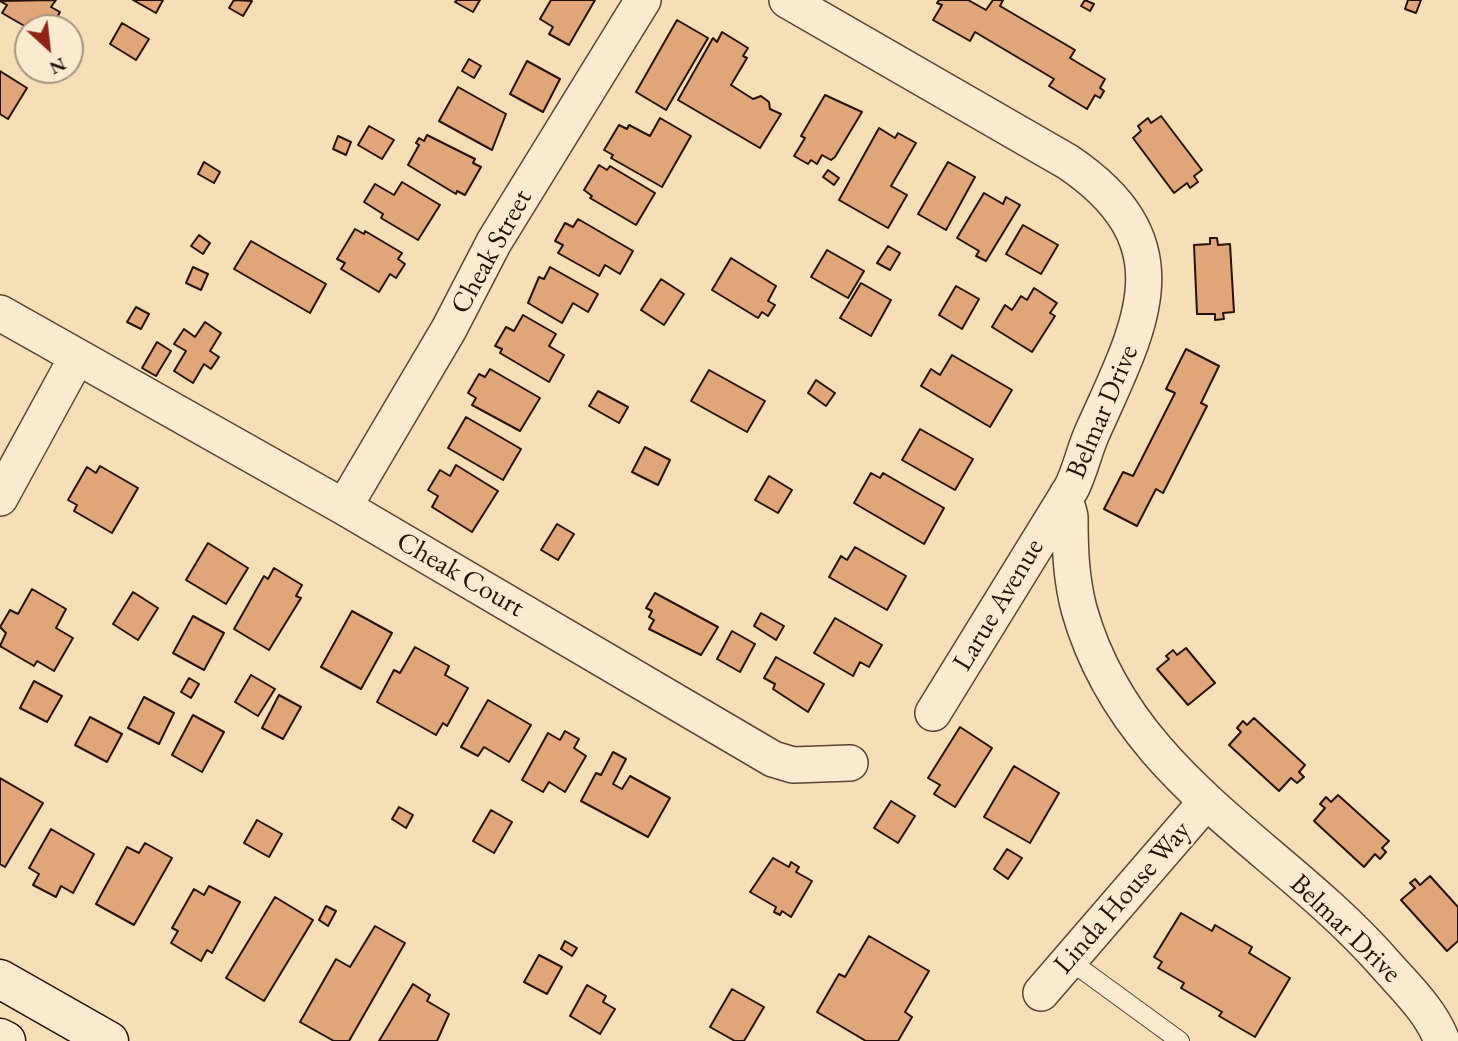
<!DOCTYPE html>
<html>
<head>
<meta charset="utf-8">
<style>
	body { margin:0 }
	#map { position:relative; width:1458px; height:1041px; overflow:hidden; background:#f6deb7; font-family:"EB Garamond",serif }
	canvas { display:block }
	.north { position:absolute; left:14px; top:14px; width:70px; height:70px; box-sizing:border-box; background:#f9ead0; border:2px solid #a59481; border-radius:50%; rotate:153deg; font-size:19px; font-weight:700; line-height:28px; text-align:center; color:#26120a }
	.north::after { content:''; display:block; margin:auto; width:24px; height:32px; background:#8f2418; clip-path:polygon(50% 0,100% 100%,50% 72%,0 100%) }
</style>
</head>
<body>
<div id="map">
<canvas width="1458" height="1041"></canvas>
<div class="north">N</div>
</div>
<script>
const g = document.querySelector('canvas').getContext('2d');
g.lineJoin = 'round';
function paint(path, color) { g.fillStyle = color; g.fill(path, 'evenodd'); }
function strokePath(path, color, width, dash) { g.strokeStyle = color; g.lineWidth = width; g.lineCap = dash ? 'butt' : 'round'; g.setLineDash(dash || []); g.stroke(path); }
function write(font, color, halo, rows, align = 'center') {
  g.font = font + ' "EB Garamond",serif'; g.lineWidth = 5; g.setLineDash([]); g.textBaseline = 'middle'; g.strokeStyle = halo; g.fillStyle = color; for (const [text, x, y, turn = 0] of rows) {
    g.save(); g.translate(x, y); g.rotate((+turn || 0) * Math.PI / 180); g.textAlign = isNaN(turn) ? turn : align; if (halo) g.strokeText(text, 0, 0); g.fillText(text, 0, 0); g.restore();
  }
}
const building = new Path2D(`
	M56,0L51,7L60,12L51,28L42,23L39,28H28L2,13L7,5L0,1Z
	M133,0H163L156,13Z
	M234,0L252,1L243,16L229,8Z
	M457,0H480L473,12L455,2Z
	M551,0H595L569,45L549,34L553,27L540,19Z
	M939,0H968L986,10L993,0H1003L1000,6L1075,50L1070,58L1105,79L1100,88L1104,91L1100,98L1095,95L1087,109L1049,86L1054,79L975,32L970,41L933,20L942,5L937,3Z
	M1085,0L1094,4L1090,11L1081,6Z
	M1408,0H1421L1416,13L1405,9Z
	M677,20L708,38L666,110L636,92Z
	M122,23L149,39L136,60L110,44Z
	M722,32L748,48L743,56L747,58L731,85L753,99L761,96L769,102L770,109L781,114L760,148L678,100L713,38L717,42Z
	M469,59L481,66L474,78L462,71Z
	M527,61L560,79L543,112L510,94Z
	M0,71L27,88L8,119L0,114Z
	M458,87L506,114L492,150L439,121Z
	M825,95L862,112L835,157L831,160L822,155L817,164L811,160L808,164L794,156L805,138L801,136Z
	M1161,116L1202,170L1194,176L1198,182L1190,188L1187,183L1174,193L1133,138L1141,131L1138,126L1148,118L1151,123Z
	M660,118L691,136L662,187L611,158L613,155L604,150L619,125L627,129L629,125L650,136Z
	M369,126L394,140L382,159L358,145Z
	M879,128L895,138L898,133L916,143L891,186L907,195L888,228L839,200Z
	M427,135L475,159L473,163L481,167L465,195L457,191L456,194L408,165L419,145L416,143L419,138L424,141Z
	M338,136L351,142L346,155L333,149Z
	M204,162L220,172L214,183L198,174Z
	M948,162L975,177L946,230L918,214Z
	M599,165L607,170L610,166L655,193L636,225L590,198L592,196L584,190Z
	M828,170L839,178L834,185L823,177Z
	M402,182L440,205L418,240L381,218L383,214L364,202L375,184L394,195Z
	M984,193L1003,204L1006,197L1020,205L986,261L976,256L979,251L957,238Z
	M578,219L633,251L620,274L605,265L599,276L558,253L563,245L555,241L565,223L573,227Z
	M1023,225L1058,245L1041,274L1006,254Z
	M355,229L364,234L365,231L402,253L398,259L405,264L396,278L390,274L379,292L341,269L345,263L337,259Z
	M199,235L210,243L203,254L191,246Z
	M1210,238H1217L1218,245L1230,244L1234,312L1223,313L1224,319L1215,320V314H1197L1194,245L1210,244Z
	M251,241L326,284L310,313L234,269Z
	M888,246L900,253L890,270L877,263Z
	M827,250L864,271L848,298L811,277Z
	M731,258L776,286L768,301L775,305L768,316L762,312L758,318L712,290Z
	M193,267L208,274L201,290L186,283Z
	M550,267L598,294L588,312L573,303L562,323L528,303L539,277L544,279Z
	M661,279L684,294L664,325L641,310Z
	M861,283L891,300L871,336L840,318Z
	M956,286L979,299L962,329L939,315Z
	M1034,288L1057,303L1050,313L1055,316L1032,352L992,327L1005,305L1012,310L1021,296L1027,300Z
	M136,307L149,314L141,329L127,322Z
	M523,315L556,334L549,346L564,355L549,382L500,353L502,349L495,346L506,327L514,331Z
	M205,322L221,333L210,351L219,357L211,369L204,364L193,383L174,371L186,351L174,344L184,329L195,337Z
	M157,342L171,351L156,376L142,368Z
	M1186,349L1219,366L1201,403L1207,406L1163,493L1156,489L1137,526L1104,509L1123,472L1133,476L1175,393L1166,389Z
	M952,355L1012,390L990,427L921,386L931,369L940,375Z
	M490,369L540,398L520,431L472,405L476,398L468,393L479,374L485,377Z
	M709,370L765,401L747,432L691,401Z
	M816,380L835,393L826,406L808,393Z
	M598,391L628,407L619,423L589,406Z
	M466,417L521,449L503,480L448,448Z
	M920,429L973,459L955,490L902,460Z
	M645,447L670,460L658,485L632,472Z
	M456,465L498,491L472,532L432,507L438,496L428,490L440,470L450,476Z
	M100,466L138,488L112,533L74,511L77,505L68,500L87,467L96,473Z
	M871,473L880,478L883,473L944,508L924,544L854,503Z
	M769,476L792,490L778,513L755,500Z
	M557,524L574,534L558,560L541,550Z
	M208,543L248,568L226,604L186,580Z
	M855,547L906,576L887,610L829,577L841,556L847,560Z
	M274,568L302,585L296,596L301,598L269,650L234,629L264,576L268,579Z
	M32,589L66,609L56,628L73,638L54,671L37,661L34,666L0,646L6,633L0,627L10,610L18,614Z
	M133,592L158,608L138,640L113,624Z
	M655,593L718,627L701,655L649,629L654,620L649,617L652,611L646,608Z
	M352,611L392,633L361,689L321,667Z
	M761,613L784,626L776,640L754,626Z
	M193,616L224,633L204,670L173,653Z
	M835,618L882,645L869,667L860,662L853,676L814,653Z
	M732,631L755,644L740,672L717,659Z
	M415,647L449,666L445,675L468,688L447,726L443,723L436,735L377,702L394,670L400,673Z
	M1186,648L1215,683L1188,705L1157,669L1169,659L1166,656L1173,650L1177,655Z
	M776,657L824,684L808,712L773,689L775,684L764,678Z
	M251,675L275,689L258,716L235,702Z
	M189,678L199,684L191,698L181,692Z
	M34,681L62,696L47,722L20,708Z
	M279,695L301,707L283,739L262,728Z
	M144,697L174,713L159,744L128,728Z
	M488,700L531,725L509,762L484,747L478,756L461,747Z
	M193,715L224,732L202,772L172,755Z
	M90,717L122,734L107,762L75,745Z
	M1254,718L1305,765L1299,772L1304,777L1297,783L1291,778L1279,791L1229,745L1241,732L1237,728L1243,721L1247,725Z
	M960,727L992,748L955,807L934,794L940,785L928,778Z
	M565,731L579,739L574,748L586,756L565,792L549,782L543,792L522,780L548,733L560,740Z
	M613,752L626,759L613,784L622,789L630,776L670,798L648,837L581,801L596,773L601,775Z
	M1014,766L1059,793L1030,843L984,817Z
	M0,778L43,803L5,867L0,864Z
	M1338,795L1389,841L1382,848L1386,852L1380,859L1375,854L1364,867L1314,821L1325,808L1320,804L1326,797L1331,802Z
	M891,801L915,816L898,843L874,828Z
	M399,807L413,815L406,828L392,819Z
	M491,810L512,822L494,853L473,841Z
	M257,820L282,834L269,857L244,843Z
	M51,829L94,854L73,893L61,886L56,897L33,885L39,874L29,868Z
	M145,843L172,858L134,925L96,904L127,847L139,853Z
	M1007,849L1022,858L1008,879L994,869Z
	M773,858L789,867L791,862L799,867L796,872L812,881L791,917L782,911L780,915L774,912L776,907L750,892Z
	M1430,876L1458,907V941L1447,951L1401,900L1415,888L1410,883L1415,879L1420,885Z
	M209,886L240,902L212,953L207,950L201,961L171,943L178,931L172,928L194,889L204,895Z
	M275,897L313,920L264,1001L226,978Z
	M326,906L336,911L328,926L319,920Z
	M1181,913L1212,931L1215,925L1252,947L1249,953L1290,978L1255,1037L1219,1016L1222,1012L1181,988L1184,983L1158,968L1162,962L1154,957Z
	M375,926L405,943L349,1041H334L300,1022L336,959L350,967Z
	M869,936L929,971L905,1012L912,1017L898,1041H866L817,1012L839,974L845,977Z
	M565,941L577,948L572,956L561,949Z
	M539,955L562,967L547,994L524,982Z
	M413,984L430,995L427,1001L449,1014L437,1041H379Z
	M587,985L606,996L603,1002L615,1009L600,1034L570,1016Z
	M732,989L764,1007L744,1041H735L710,1027Z`);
paint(building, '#e0a579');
strokePath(building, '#26120a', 2);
const lane = new Path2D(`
	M1069,960L1180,1041`);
const street = new Path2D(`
	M787,0L1068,162C1189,244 1140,326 1092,433C1084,451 1080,472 1071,489C1070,491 1066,495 1066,497C1065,504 1070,512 1070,518C1070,549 1071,578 1079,609C1126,777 1279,843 1385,964C1406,988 1431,1011 1442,1041
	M0,313L344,507L773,759L793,765L850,763
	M0,498L77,357
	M344,507L449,329L494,242L643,0
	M933,713L1066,497
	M1041,993L1205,803`);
const secondary = new Path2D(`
	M0,979L109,1041
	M0,1038L6,1041`);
strokePath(lane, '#5a4535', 20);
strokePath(street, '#5a4535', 38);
strokePath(secondary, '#26120a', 41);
strokePath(lane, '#f9ead0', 18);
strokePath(street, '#f9ead0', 35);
strokePath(secondary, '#f9ead0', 38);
write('28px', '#26120a', '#f9ead0', [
	["Cheak Street",492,252,-61],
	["Belmar Drive",1103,412,-67],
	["Cheak Court",460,575,30],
	["Larue Avenue",999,605,-59],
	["Linda House Way",1123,898,-49],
	["Belmar Drive",1345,929,44]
]);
</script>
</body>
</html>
